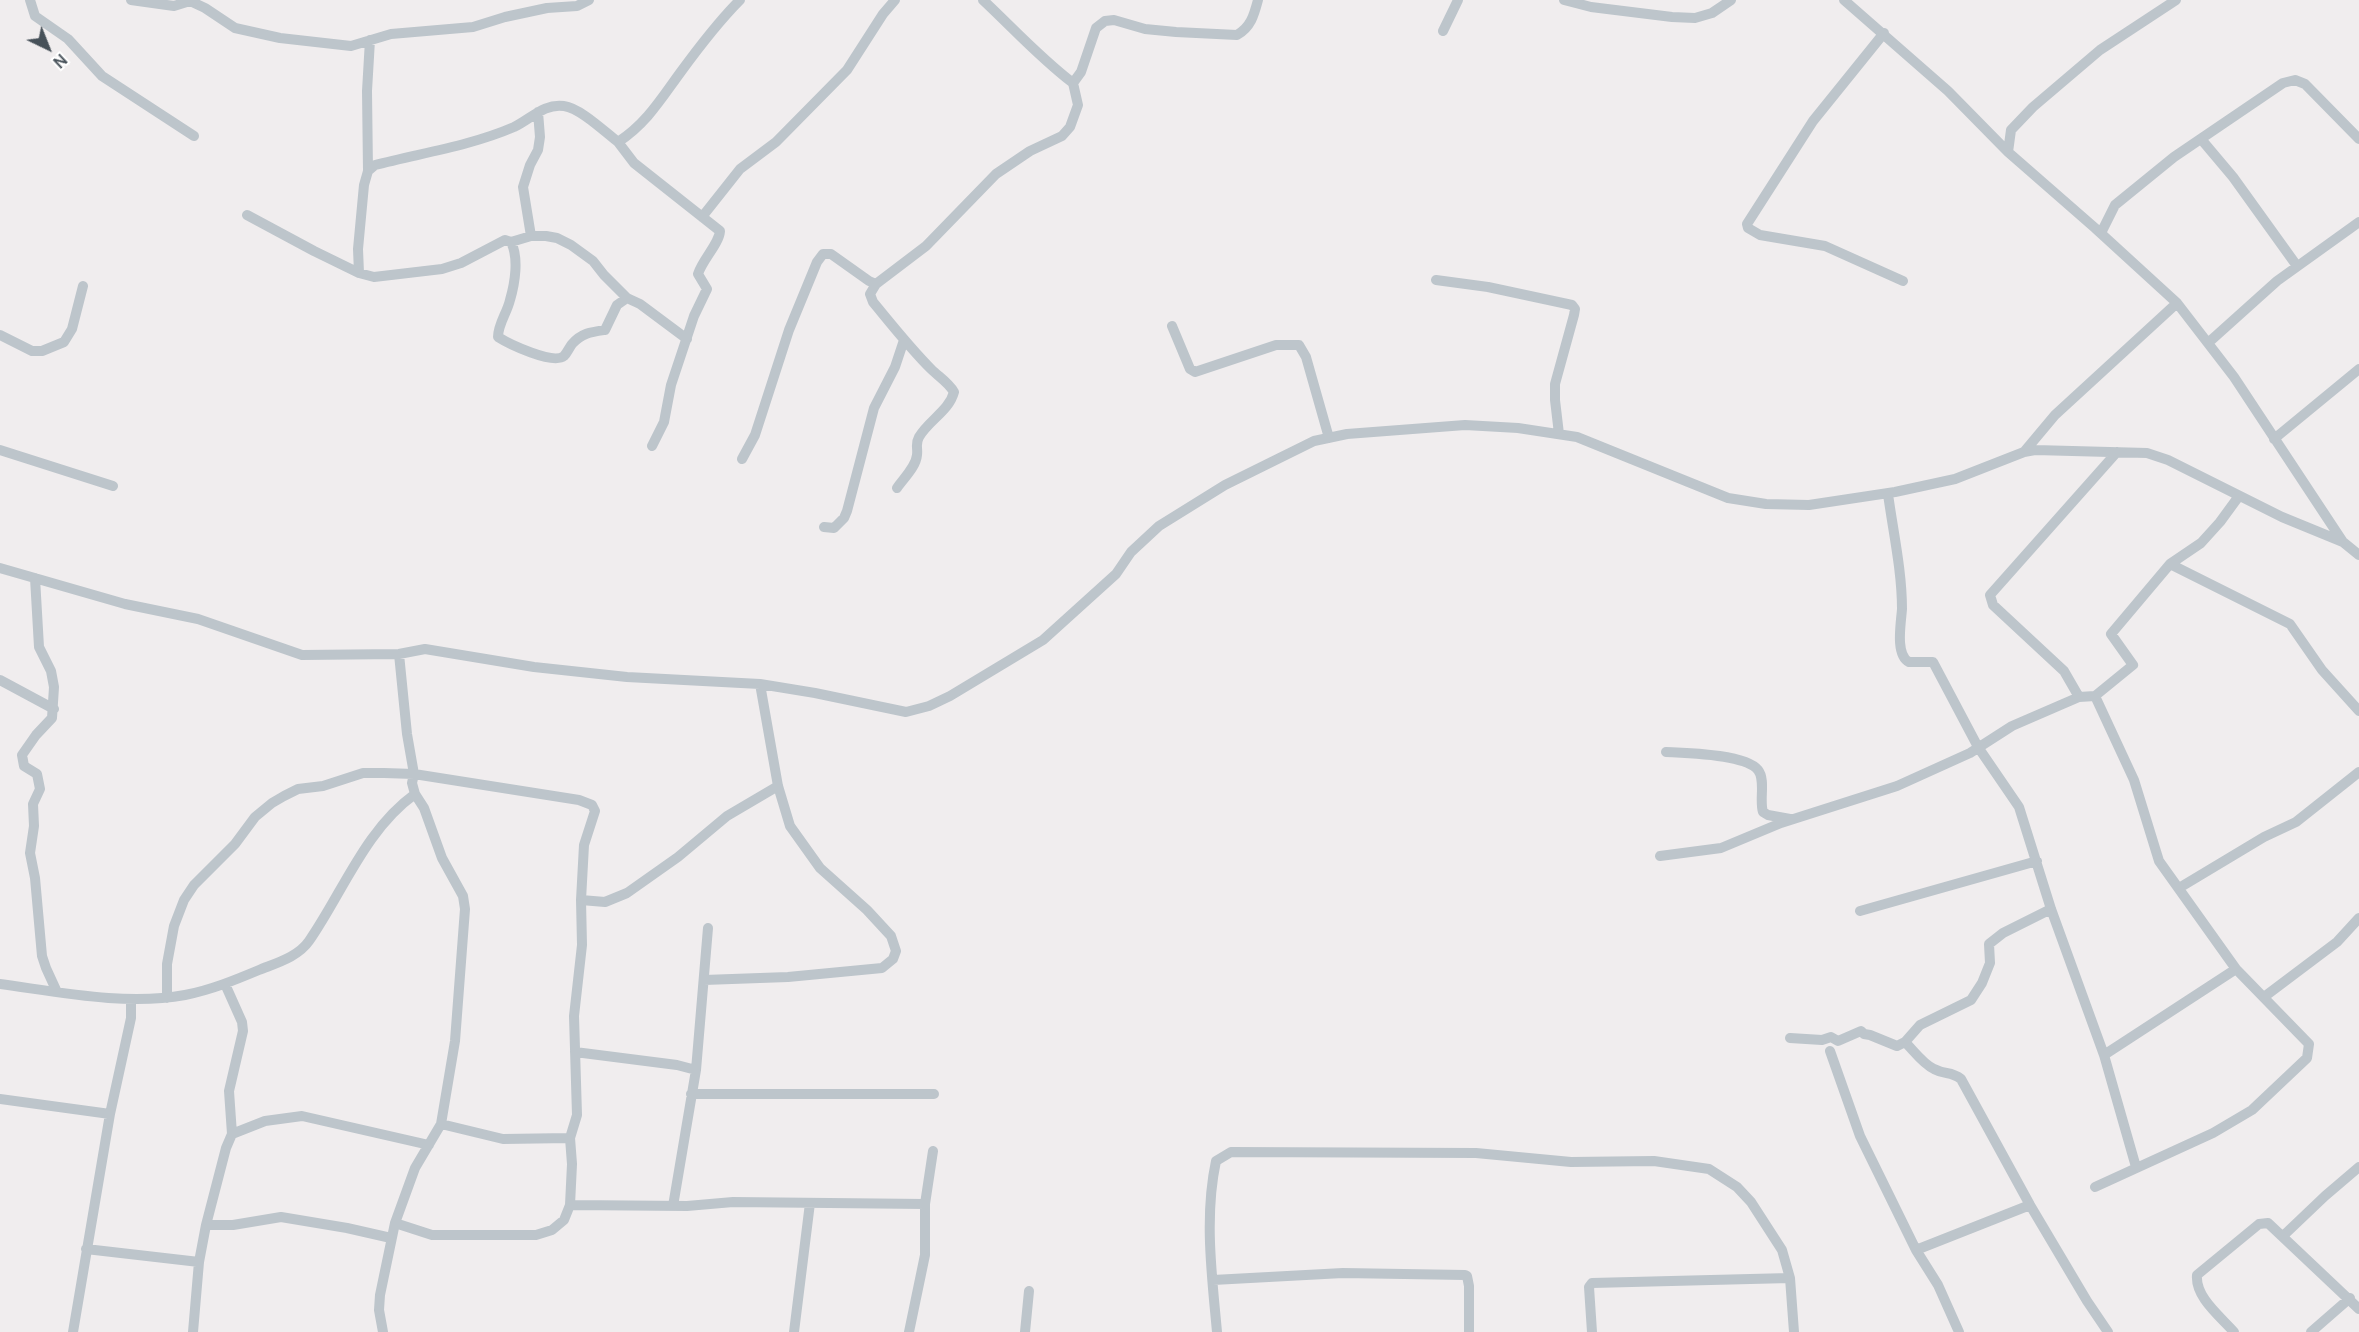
<!DOCTYPE html>
<html>
<head>
<meta charset="utf-8">
<style>
	body { margin:0 }
	#map { position:relative; width:2359px; height:1332px; overflow:hidden; background:#f0edee; font-family:Manrope,sans-serif }
	canvas { display:block }
	.north { position:absolute; left:18px; top:18px; width:60px; height:60px; -webkit-text-stroke:4px #fff; paint-order:stroke; rotate:137deg; font-size:16px; font-weight:700; line-height:24px; text-align:center; color:#475159 }
	.north::after { content:''; display:block; margin:auto; width:21px; height:27px; background:#475159; clip-path:polygon(50% 0,100% 100%,50% 72%,0 100%) }
</style>
</head>
<body>
<div id="map">
<canvas width="2359" height="1332"></canvas>
<div class="north">N</div>
</div>
<script>
const g = document.querySelector('canvas').getContext('2d');
g.lineJoin = 'round';
function strokePath(path, color, width, dash) { g.strokeStyle = color; g.lineWidth = width; g.lineCap = dash ? 'butt' : 'round'; g.setLineDash(dash || []); g.stroke(path); }
strokePath(new Path2D(`
	M30,0L35,16L68,39L102,76L194,136
	M131,0L174,6L190,1L205,8L235,28L280,38L351,46L391,34L473,27L505,17L547,8L577,6L589,0
	M983,0C1013,28 1040,58 1073,83
	M1564,0L1591,7L1672,17L1695,18L1712,13L1731,0
	M1844,0L1948,91L2008,152L2095,228L2177,303L2234,377L2343,542L2359,555
	M1443,31L1458,0
	M1884,33L1813,121L1747,224L1748,228L1760,235L1825,246L1903,281
	M2201,139L2233,177L2297,266
	M2008,152L2011,130L2033,107L2100,50L2176,0
	M368,171L367,91L370,40
	M247,215L314,251L359,273L374,277L442,269L461,263L505,240L511,242L531,236H546L557,238L571,245L593,261L604,275L627,298L640,304L687,339
	M702,217L740,169L776,142L847,70L883,14L895,0
	M2101,233L2115,205L2174,157L2283,83L2295,80L2305,84L2359,139
	M531,236L523,187L530,165L538,150L540,137L538,112
	M511,242C519,258 515,283 510,300C507,313 498,324 498,337C509,344 553,365 564,356C567,353 569,348 572,344C582,333 591,332 605,330L617,305L627,298
	M359,273L358,249L364,185L368,171L375,165C421,153 470,146 514,127C531,119 544,103 564,106C580,108 605,132 618,142
	M1436,280L1488,287L1572,305L1575,309L1574,315L1555,384V400L1559,434
	M1172,326L1190,369L1195,372L1276,345H1299L1306,357L1329,438
	M0,335L32,351H42L64,342L72,329L83,286
	M2208,343L2277,281L2359,222
	M2274,439L2359,369
	M652,446L664,422L671,385L694,316L707,289L698,274C703,259 719,244 720,231L634,163L618,142C646,124 661,99 680,73C699,47 718,22 740,0
	M0,450L113,486
	M2024,452L2055,415L2177,303
	M742,459L755,435L789,330L817,262L823,254H831L869,281L876,284
	M897,488C903,479 916,467 917,455C918,448 915,444 919,437C929,420 949,411 954,392C948,382 939,377 931,369C910,348 892,325 873,302L870,294L876,284L926,246L996,174L1030,151L1062,136L1070,127L1078,105L1073,83L1081,72L1096,28L1105,21L1114,20L1145,29L1176,32L1237,35C1251,27 1254,15 1258,0
	M1888,494C1893,531 1902,571 1902,609C1901,623 1895,655 1909,662H1933L1978,747L2019,807L2051,909L2104,1055L2136,1167
	M824,527L834,528L844,518L847,511L874,408L895,367L904,340
	M2170,564L2290,624L2322,670L2359,711
	M0,568L125,604L198,619L302,655L399,654L425,649L534,667L627,677L760,684L815,693L906,712L929,706L950,696L1043,640L1116,574L1131,552L1159,526L1225,485L1314,441L1347,434L1465,425L1518,428L1577,437L1728,498L1766,504L1809,505L1895,492L1955,479L2024,452L2035,450L2147,453L2168,460L2282,517L2343,542
	M35,578L39,647L51,671L54,687L52,718L36,735L22,755L24,766L37,774L40,789L33,804L34,826L30,853L35,878L42,956L46,968L57,992
	M0,680L54,709
	M2079,697L2064,671L1993,605L1990,595L2117,452
	M1666,752C1686,753 1745,754 1758,770C1766,780 1759,800 1763,812L1768,815L1790,819
	M1660,856L1721,848L1781,823L1897,786L1970,753L2012,726L2079,697L2095,696L2133,665L2111,634L2170,564L2201,543L2220,522L2239,496
	M2179,888L2264,837L2296,822L2359,772
	M581,900L605,902L627,893L678,857L727,816L778,786
	M1860,911L2037,861
	M704,980L788,977L882,968L893,959L896,951L891,936L867,910L820,868L790,826L778,786L760,684
	M0,984C59,992 126,1006 185,995C211,990 235,980 259,970C276,963 298,957 309,941C343,892 365,830 415,794
	M2264,997L2337,942L2359,918
	M167,998V964L174,926L184,900L194,885L235,844L255,817L272,803L284,796L298,789L323,786L363,773H384L414,774L579,800L592,805L595,811L584,845L581,900L582,945L574,1016L577,1115L570,1138L572,1164L570,1205L564,1220L552,1230L536,1235H432L395,1223
	M1790,1038L1822,1040L1831,1037L1838,1041L1861,1031L1864,1034L1870,1035L1897,1046L1905,1042L1920,1025L1971,1000L1982,983L1990,963L1989,944L2003,933L2051,909
	M1905,1042C1914,1051 1923,1064 1934,1069C1945,1075 1951,1071 1961,1079L2030,1205L2087,1301L2108,1332
	M1830,1051L1860,1136L1916,1250L1938,1285L1959,1332
	M575,1052L677,1065L696,1070
	M2104,1055L2236,969
	M691,1094H934
	M0,1099L110,1114
	M441,1124L503,1139L570,1138
	M232,1134L265,1121L302,1116L429,1145
	M2095,1187L2213,1133L2252,1110L2307,1058L2309,1044L2236,969L2159,861L2134,780L2095,696
	M570,1205L687,1206L733,1202L925,1204
	M673,1206L696,1070L708,928
	M206,1225H233L281,1217L347,1228L391,1238
	M2283,1236L2325,1196L2359,1167
	M86,1249L199,1262
	M1916,1250L2030,1205
	M1213,1280L1343,1273L1465,1275L1467,1276L1469,1286V1332
	M73,1332L110,1114L131,1018V999
	M193,1332L199,1262L206,1225L226,1148L232,1134L229,1091L243,1031L242,1022L225,984
	M383,1332L379,1310L380,1295L395,1223L415,1168L441,1124L455,1041L465,909L463,896L442,858L424,808L415,794L412,783L414,774L407,734L399,654
	M794,1332L810,1203
	M909,1332L925,1255V1204L933,1151
	M1025,1332L1029,1291
	M1217,1332C1212,1276 1204,1217 1216,1161L1231,1152L1476,1153L1571,1162L1654,1161L1709,1169L1737,1187L1751,1202L1782,1250L1790,1278L1794,1332
	M1592,1332L1589,1287L1592,1283L1790,1278
	M2234,1332C2220,1316 2195,1297 2197,1275L2259,1224L2268,1223L2359,1309
	M2311,1332L2350,1298`), '#bdc5cb', 10);
</script>
</body>
</html>
